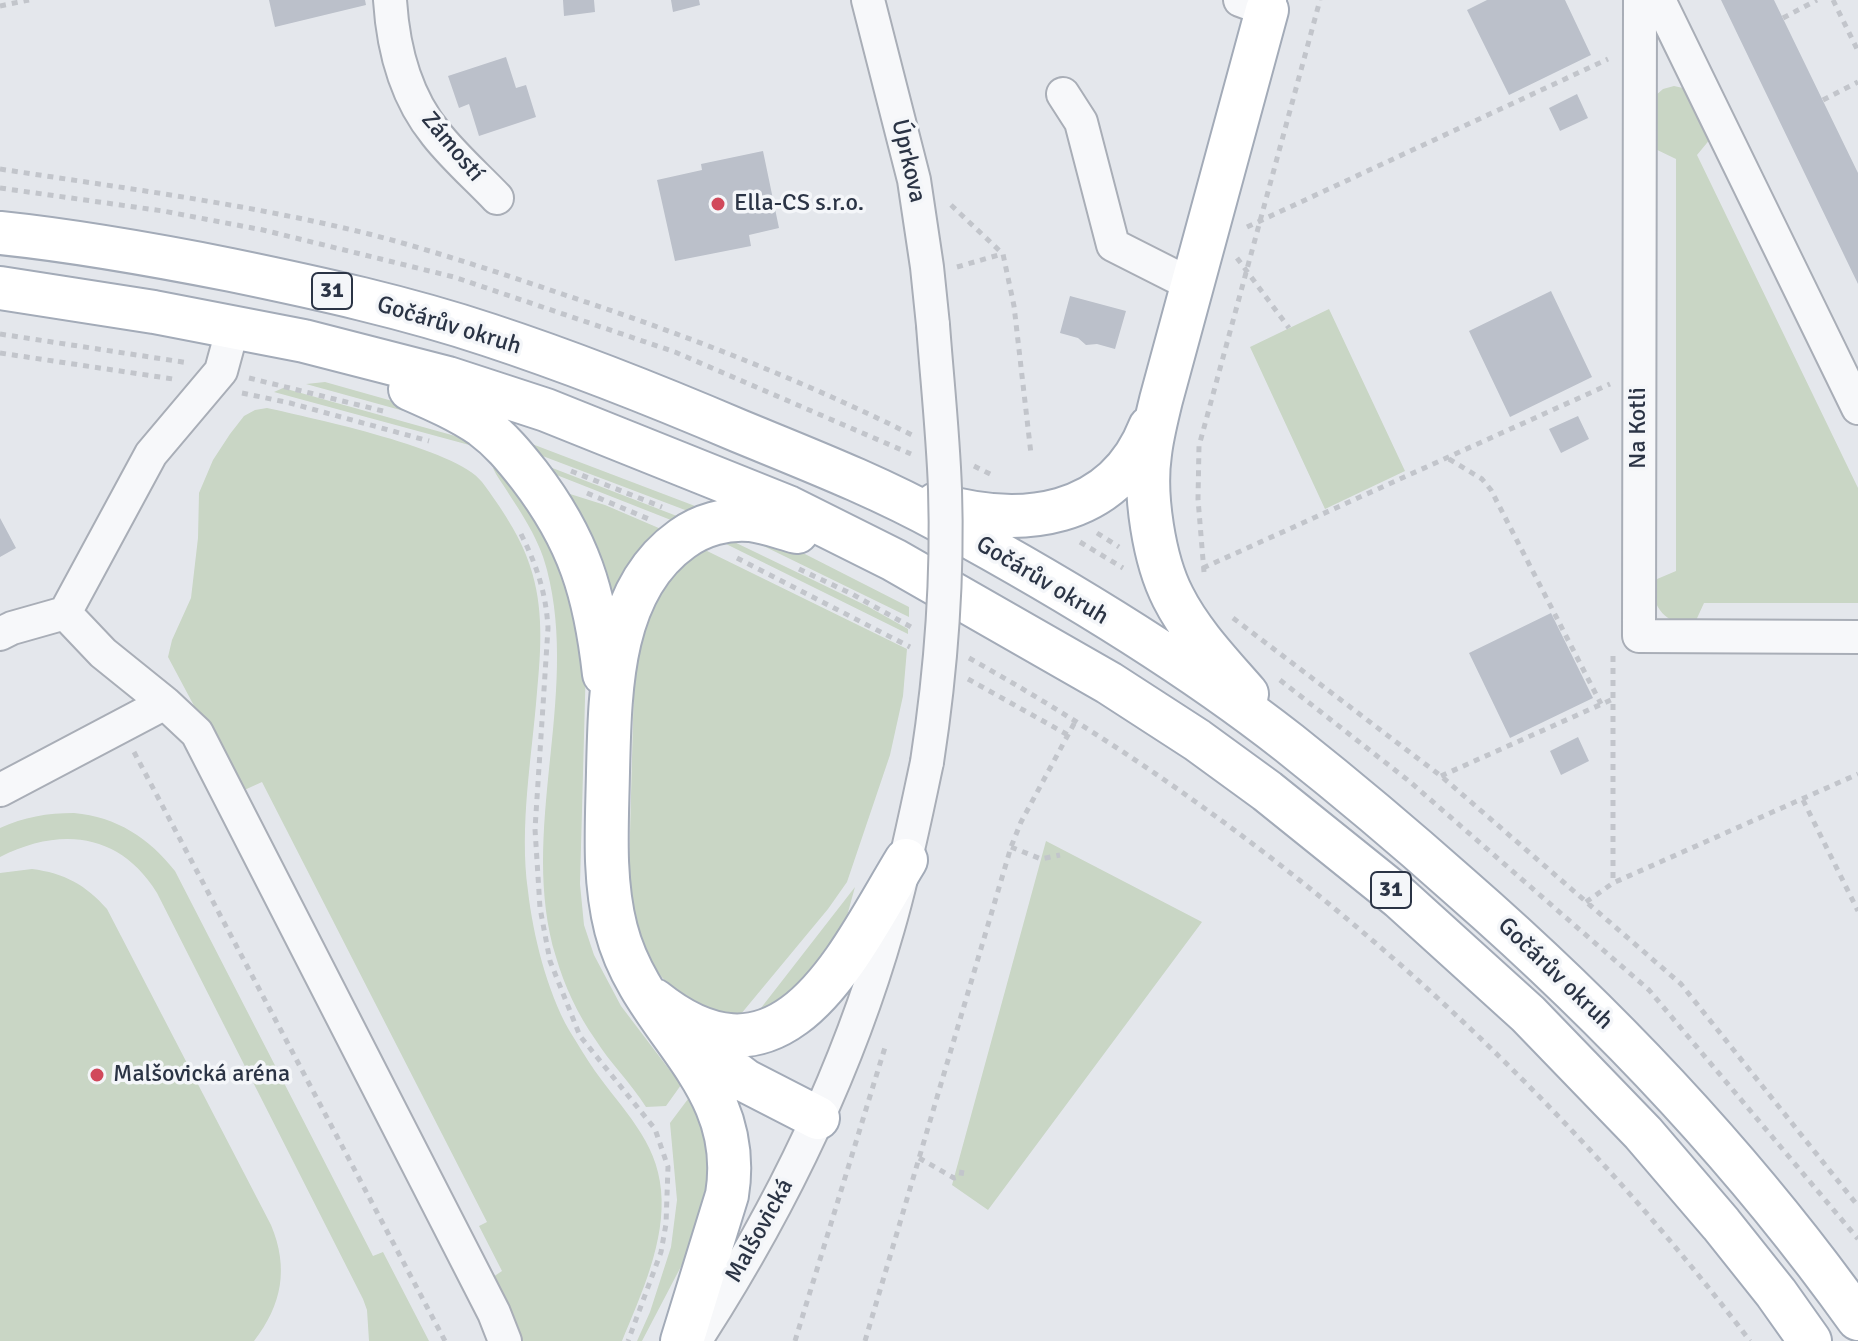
<!DOCTYPE html>
<html>
<head>
<meta charset="utf-8">
<style>
	body { margin:0 }
	canvas { display:block; background:#e4e7ec }
</style>
</head>
<body>
<canvas width="1858" height="1341"></canvas>
<script>
const g = document.querySelector('canvas').getContext('2d');
g.lineJoin = 'round';
function paint(path, color) { g.fillStyle = color; g.fill(path, 'evenodd'); }
function strokePath(path, color, width, dash) { g.strokeStyle = color; g.lineWidth = width; g.lineCap = dash ? 'butt' : 'round'; g.setLineDash(dash || []); g.stroke(path); }
function write(font, color, halo, rows, align = 'center') {
  g.font = font + ' Signika,sans-serif'; g.lineWidth = 7; g.setLineDash([]); g.textBaseline = 'middle'; g.strokeStyle = halo; g.fillStyle = color; for (const [text, x, y, turn = 0] of rows) {
    g.save(); g.translate(x, y); g.rotate((+turn || 0) * Math.PI / 180); g.textAlign = isNaN(turn) ? turn : align; if (halo) g.strokeText(text, 0, 0); g.fillText(text, 0, 0); g.restore();
  }
}
paint(new Path2D(`
	M1674,86L1692,90L1716,132L1697,155L1858,488V603H1704L1693,627C1665,623 1654,609 1650,582L1676,571V159L1649,146L1655,96L1663,89Z
	M1329,309L1405,471L1325,509L1250,347Z
	M325,382L403,404L433,419L306,384Z
	M283,388L466,439L473,446L274,392Z
	M267,408C312,418 458,449 482,482C500,506 521,537 530,566C544,607 541,650 537,692C532,757 519,826 528,891C533,935 547,991 569,1030C577,1043 586,1058 595,1071C622,1109 657,1141 661,1190C666,1241 641,1295 622,1341H522L490,1279L502,1271L479,1226L487,1222L262,782L240,792L168,657L172,640L191,598L198,538L199,493L213,460L230,434L244,416L255,410Z
	M532,444L695,506V508L693,513L532,452L529,449Z
	M542,464L682,518L676,522L549,472Z
	M496,467L509,477L562,556L586,662L580,884L584,925L594,955L621,1006L681,1085L666,1106L646,1107C631,1083 610,1063 595,1039C578,1015 564,985 556,957C518,831 580,698 547,570C539,536 515,504 496,474L493,468Z
	M570,494L605,505L661,529L662,532L616,590L610,592L568,496Z
	M741,535L801,552L909,607V617Z
	M728,539L867,606L908,629V634L720,541Z
	M703,549L907,649L903,696L890,755L847,882L828,909L731,1026L692,1010L658,973L636,927L629,871L635,645C648,605 667,572 703,549Z
	M74,813C117,817 149,838 175,871L373,1256L383,1252L429,1341H369L367,1310L363,1299L157,893C119,832 60,827 0,857V828C24,817 47,813 74,813Z
	M1046,841L1202,922L988,1210L952,1185Z
	M32,869C64,873 86,885 107,909L271,1225C289,1268 282,1305 254,1341H0V873Z
	M855,887L842,934L812,988L747,1026Z
	M691,1095L699,1106L715,1164L698,1234L642,1341H637L650,1312L671,1247L677,1200L670,1123Z`), '#c9d6c5');
paint(new Path2D(`
	M269,0H365L366,5L275,27Z
	M563,0H594L595,12L564,16Z
	M671,0H699L700,5L673,12Z
	M1487,0H1565L1591,55L1509,95L1467,10Z
	M1721,0H1774L1858,173V284Z
	M506,57L516,88L526,85L536,117L479,136L469,104L459,108L448,76Z
	M1577,94L1588,118L1560,131L1549,108Z
	M763,151L779,228L749,235L751,246L675,261L657,180L702,170L701,164Z
	M1551,291L1592,377L1510,417L1469,331Z
	M1070,296L1126,311L1115,349L1097,344L1086,345L1078,338L1060,333Z
	M1578,416L1589,439L1561,453L1549,429Z
	M0,518L16,548L0,557Z
	M1551,613L1593,698L1510,738L1469,653Z
	M1578,737L1589,761L1561,775L1550,751Z`), '#bbc0ca');
const minor = new Path2D(`
	M390,0C393,48 405,96 436,134C454,157 477,177 497,198
	M868,0L914,180L927,267L933,325
	M1240,0L1267,10L1270,0
	M1640,0L1639,636L1858,637
	M1659,0L1858,408
	M1063,94L1081,122L1113,245L1192,285
	M0,634L12,628L65,613
	M165,703L103,653L65,613L151,454L221,371L233,327
	M0,790L165,703L197,733L494,1313L505,1341
	M695,1341C778,1213 846,1075 888,928C904,874 915,818 927,762`);
const major = new Path2D(`
	M0,233C77,241 155,255 231,270C318,288 405,307 489,335C574,363 657,396 739,431C807,459 877,486 942,522C1060,586 1183,660 1289,743C1347,789 1404,837 1459,886C1608,1016 1743,1158 1858,1319
	M0,288L154,312L304,341L448,378L546,410L788,507L894,560L1109,683L1197,740L1267,791L1400,898L1528,1014L1643,1133L1721,1224L1776,1293L1810,1341
	M410,389C435,400 460,411 482,426C501,440 514,456 529,475C579,540 595,593 604,674
	M936,504C1020,529 1114,519 1150,427
	M1247,694C1221,664 1191,633 1173,597C1154,560 1144,495 1150,454C1152,436 1157,417 1161,400L1267,10
	M654,1000C784,1104 848,955 906,860
	M689,1038L746,1081L818,1118
	M682,1341L727,1195C746,1079 642,1031 616,929C603,878 607,825 608,772C610,693 610,590 682,539C701,525 726,518 750,520C766,522 782,528 797,532`);
strokePath(minor, '#a9aeb7', 36);
strokePath(major, '#a3abb8', 46);
strokePath(new Path2D(`
	M1833,0L1858,51
	M0,6L29,0
	M1783,18L1817,0
	M1823,100L1858,82
	M0,169C123,188 248,204 369,234C435,251 500,273 565,295C683,334 800,379 912,435
	M0,188L163,211L263,230L454,277L675,352L911,454
	M951,205L1003,254L1014,306L1031,454
	M1247,227L1608,59
	M1237,258L1289,328
	M957,267L1002,254
	M0,334L189,363
	M0,353L173,379
	M249,378L383,411
	M242,393L290,403L429,441
	M1449,459L1482,479L1491,490L1601,704
	M974,466L994,476
	M571,471L662,507
	M587,493L651,520
	M1097,533L1119,547
	M521,534C537,566 546,593 548,628L535,829L540,908L550,961L580,1036L655,1129L668,1167L666,1224L661,1252L628,1341
	M1080,542L1123,568
	M737,558L910,647
	M1203,568L1610,384
	M799,569L852,594L911,627
	M1204,572L1198,499L1199,446L1320,0
	M1233,618L1441,776L1681,984L1858,1206
	M1613,656V883
	M969,658C1271,827 1541,1065 1750,1341
	M968,679L1068,735
	M1280,680L1409,781L1649,990L1858,1239
	M134,752L445,1341
	M1441,776L1613,699
	M1803,800L1858,911
	M1011,847L1041,859L1060,855
	M1586,902L1613,883L1858,774
	M919,1158L954,1178L961,1176L962,1170
	M795,1341L886,1044
	M865,1341L1011,847L1021,822L1076,720`), '#c2c5cb', 5, [6, 6]);
strokePath(minor, '#f7f8fa', 32);
strokePath(major, '#fff', 42);
const minorBridge = new Path2D(`
	M927,762C941,671 948,581 945,489C943,434 937,379 933,325`);
strokePath(minorBridge, '#a9aeb7', 36, []);
strokePath(minorBridge, '#f7f8fa', 32);
for (const [x, y, r, color] of [
	[718,204,8,"#d1495b"],
	[97,1075,8,"#d1495b"]
]) { const dot = new Path2D(); dot.arc(x, y, r, 0, 2 * Math.PI); g.fillStyle = color; g.fill(dot); strokePath(dot, '#f4f6f9', 3); }
for (const [x, y, w] of [
	[332,291,40],
	[1391,890,40]
]) { const box = new Path2D(); box.roundRect(x - w / 2, y - 18, w, 36, 6); g.fillStyle = '#f4f6f9'; g.fill(box); strokePath(box, '#2b3445', 2); }
write('bold 22px', '#2b3445', null, [
	["31",332,291],
	["31",1391,890]
]);
write('24px', '#2b3445', '#f4f6f9', [
	["Zámostí",452,147,50],
	["Úprkova",908,161,77],
	["Gočárův okruh",449,326,17],
	["Na Kotli",1639,428,-90],
	["Gočárův okruh",1042,581,31],
	["Gočárův okruh",1555,974,44],
	["Malšovická",760,1231,-61]
]);
write('24px', '#2b3445', '#f4f6f9', [
	["Ella-CS s.r.o.",734,204],
	["Malšovická aréna",113,1075]
], 'left');
</script>
</body>
</html>
